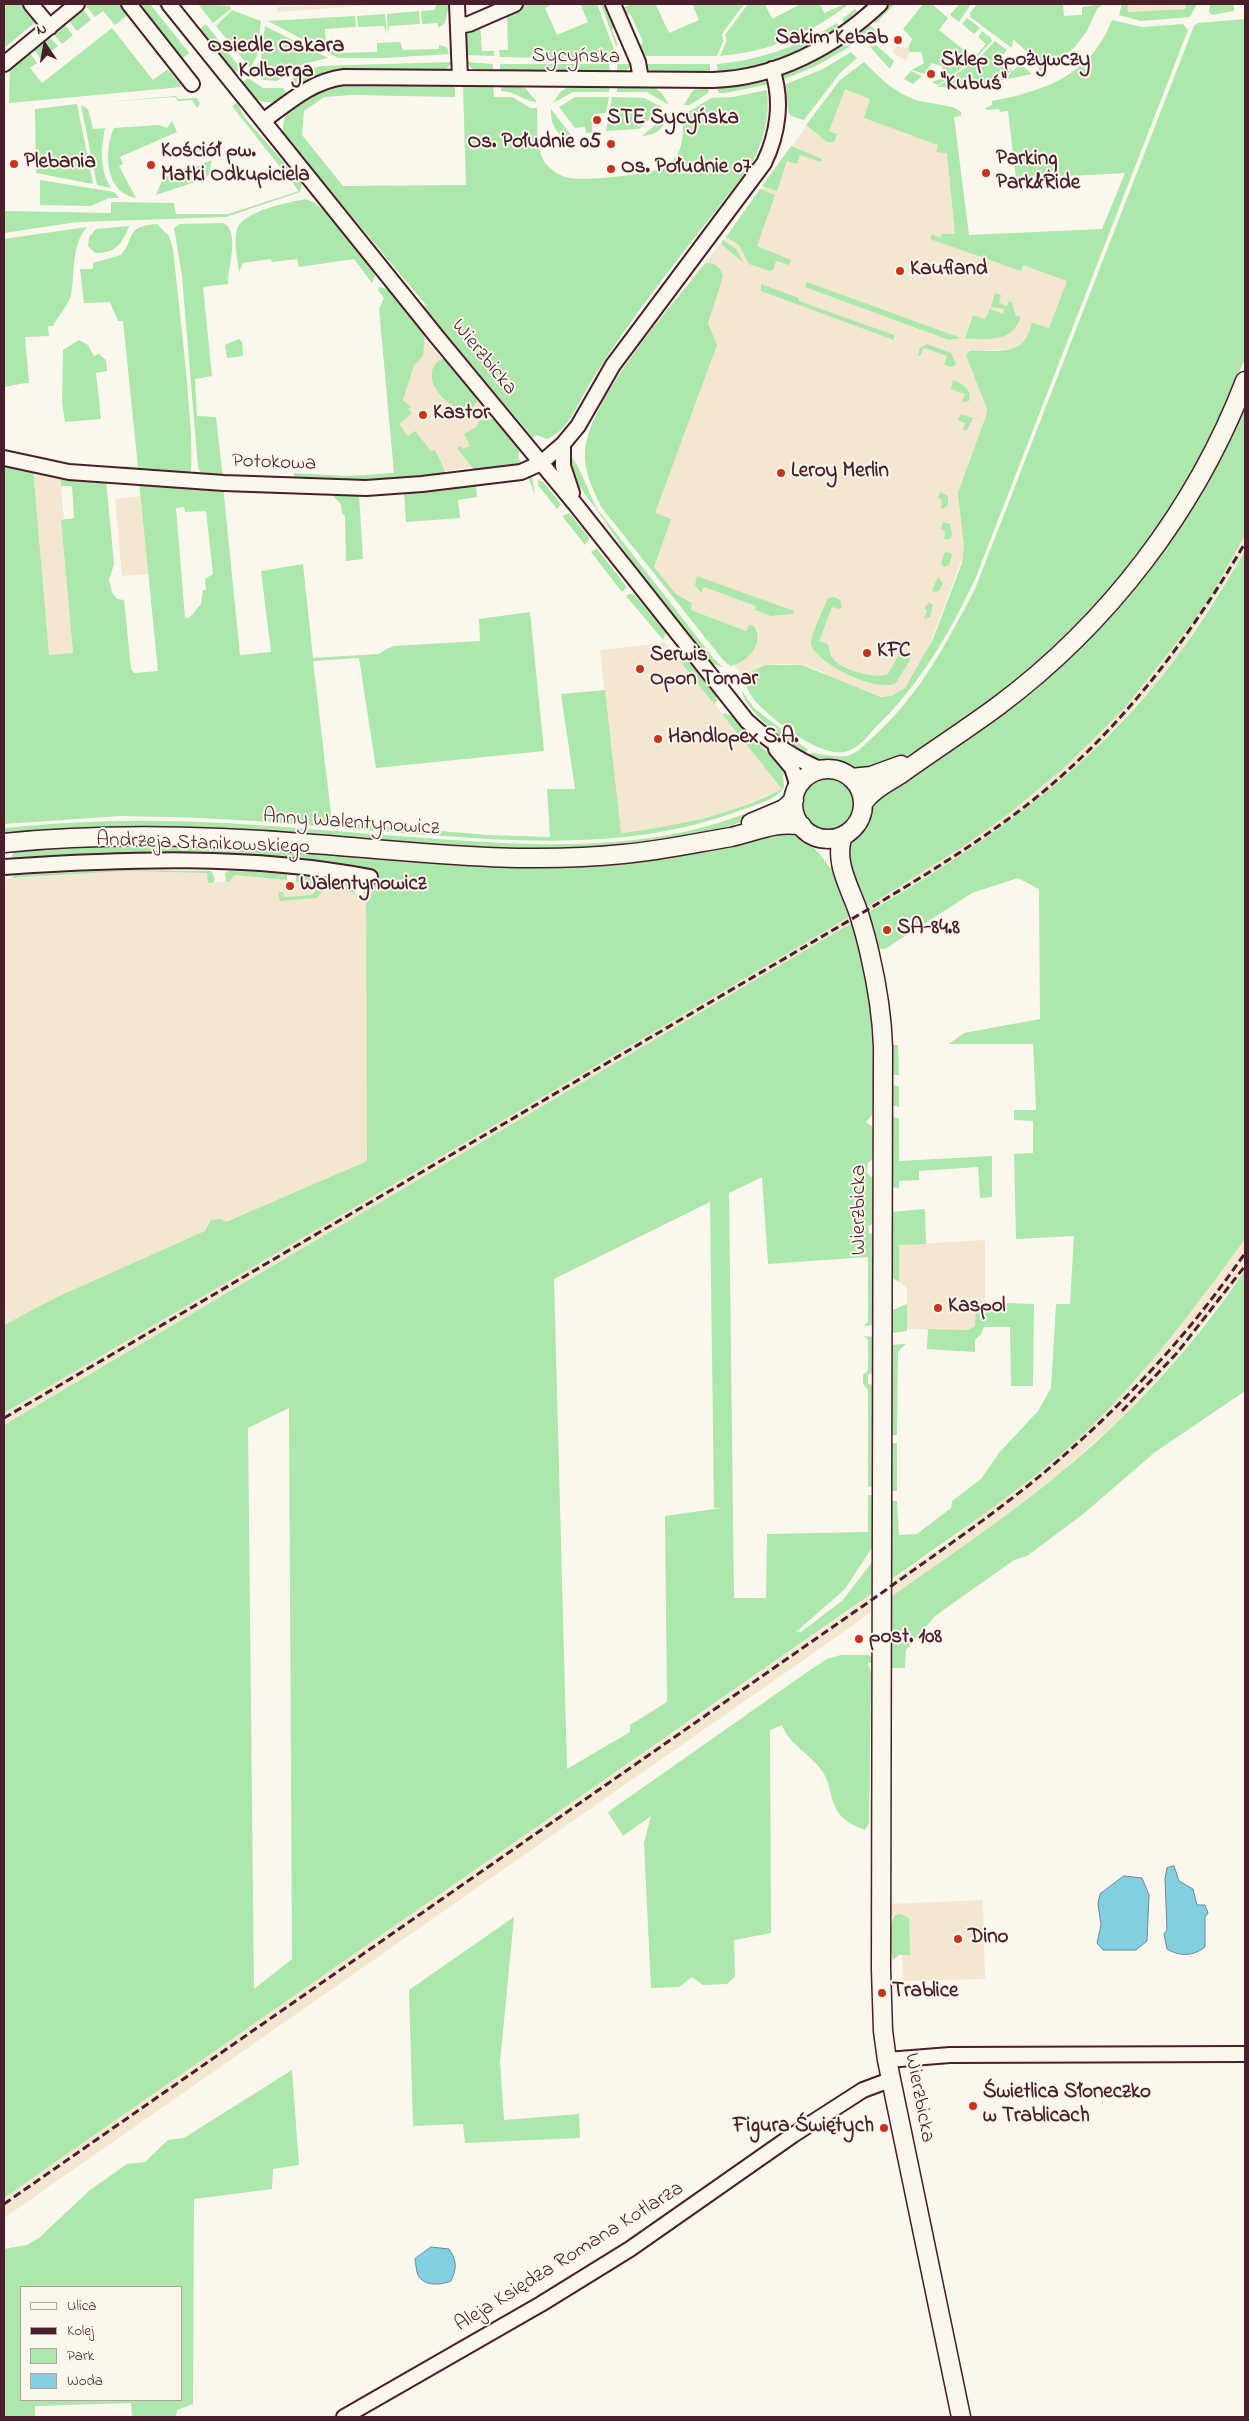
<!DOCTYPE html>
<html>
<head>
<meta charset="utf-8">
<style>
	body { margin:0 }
	#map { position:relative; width:1249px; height:2421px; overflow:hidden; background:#fbf7ec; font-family:"Indie Flower",sans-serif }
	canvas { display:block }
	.frame { position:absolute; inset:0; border:5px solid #4a1f2b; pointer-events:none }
	.legend { position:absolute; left:20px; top:2286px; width:162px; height:115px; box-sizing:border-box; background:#fbf7ec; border:1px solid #b4a19f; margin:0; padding:6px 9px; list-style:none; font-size:15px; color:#4a1f2b }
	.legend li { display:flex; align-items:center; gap:10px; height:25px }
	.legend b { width:25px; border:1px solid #b4a19f }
	.north { position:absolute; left:20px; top:20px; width:50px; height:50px; -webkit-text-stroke:4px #fbf7ec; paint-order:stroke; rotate:348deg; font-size:14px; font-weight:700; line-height:20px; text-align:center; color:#4a1f2b }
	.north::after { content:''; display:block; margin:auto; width:18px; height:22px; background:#4a1f2b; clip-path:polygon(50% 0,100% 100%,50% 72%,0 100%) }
</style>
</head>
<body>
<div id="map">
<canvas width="1249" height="2421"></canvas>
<div class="frame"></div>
<ul class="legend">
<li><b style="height:6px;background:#fbf7ec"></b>Ulica</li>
<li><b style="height:6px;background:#4a1f2b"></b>Kolej</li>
<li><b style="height:14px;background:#ace7ab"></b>Park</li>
<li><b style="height:14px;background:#82cfe1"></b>Woda</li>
</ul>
<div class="north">N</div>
</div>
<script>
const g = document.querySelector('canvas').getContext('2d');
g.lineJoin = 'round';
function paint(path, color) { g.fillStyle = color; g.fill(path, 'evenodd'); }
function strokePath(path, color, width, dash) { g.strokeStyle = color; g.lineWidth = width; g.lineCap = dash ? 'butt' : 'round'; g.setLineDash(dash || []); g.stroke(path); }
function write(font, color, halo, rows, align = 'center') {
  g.font = font + ' "Indie Flower",sans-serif'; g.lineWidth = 4; g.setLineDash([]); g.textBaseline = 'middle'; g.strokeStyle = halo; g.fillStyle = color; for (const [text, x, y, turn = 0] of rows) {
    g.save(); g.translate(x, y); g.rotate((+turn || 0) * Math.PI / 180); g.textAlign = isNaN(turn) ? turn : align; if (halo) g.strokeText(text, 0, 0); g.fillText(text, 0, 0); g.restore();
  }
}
paint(new Path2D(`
	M329,4H389L277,12V7Z
	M1127,4H1186L1185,9L1127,12Z
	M897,46L908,48L910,52L906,61L892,52Z
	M840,80L948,129L961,243L1104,237L1061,347L970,351L993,405L964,554L928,649L905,688L887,698L843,684L818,670L802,665L776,664L747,676L745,680L735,665L759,639L758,630L754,626L746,631L691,610L692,603L676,594L654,567L590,429L698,270L725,239Z
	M392,300L519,450L518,458L521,462L394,476Z
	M33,471L60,475L64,519L61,520L73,653L49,655Z
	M141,496L148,574L122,576L115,499Z
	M1245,535V551L1181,651L1154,686L1093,751L1056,786L1012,820L963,855L867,913L865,908L964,846L1006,816L1064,768L1122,711L1165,658L1212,594Z
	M663,640L783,789L723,813L670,826L620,833L600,650L663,643Z
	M125,871L207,873L208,883L230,881L235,875L282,879L366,895L367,1161L226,1222L211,1224L206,1231L57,1297L4,1325V879Z
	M851,916L853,922L4,1425V1413Z
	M1245,1239V1270L1235,1284L1179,1355L1126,1414L1061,1472L975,1539L805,1659L4,2218V2198L946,1543L1046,1465L1118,1399L1190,1312Z
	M985,1240V1302H976L975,1326L968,1330L907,1329V1288L899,1282V1245Z
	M983,1900L985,1979L903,1981L900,1916H890V1904Z`), '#f4e7d2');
paint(new Path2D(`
	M4,4H22L36,22L4,48Z
	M89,4H122L130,13L115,25L103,11L95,17L86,6Z
	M138,4H150L210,79L189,53L182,59Z
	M157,4H161L224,81L221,82Z
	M198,4L230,6L231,9L213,23Z
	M437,4H449L445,23L438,28V23L422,24L421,11L434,10Z
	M523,4H553L545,8L557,35L588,22L580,4H597L615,52L613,57L586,59L500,57L499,50H508L507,13Z
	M601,4H608L616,26L612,30L618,45L616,46Z
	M631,4H659L656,5L669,33L699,20L692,4H744L722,34L723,41L717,56H646L640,53L639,46L643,42L630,13L623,16V8Z
	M748,4H765L772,19L801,4H820L824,13L845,4H849C810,34 769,52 720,56L727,40L725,35Z
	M888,4H895L876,23L872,19Z
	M923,4H935L934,6L948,18L939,30L974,58L986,44L978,37L982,31L991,38L992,41L976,58L938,85L932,82L943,78L942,66L932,63L924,74L912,70L924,63L921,52H910L908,48L912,39L903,29Z
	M959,4H971L959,22L950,15Z
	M977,4H1063L1064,16L1082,15V7L1103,4L1097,9L1087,31L1074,48L1052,65L1039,71L1038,62L1013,39L1012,48L970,17V13Z
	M1122,4H1127L1128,12L1185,9L1186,4H1197L1190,17L1141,21L1119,15Z
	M1210,4H1234V11L1212,15L1209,12Z
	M83,9L91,20L77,31L69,21Z
	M855,9L859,14L845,25L842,19Z
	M232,10L261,21L257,56L250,68L216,26Z
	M419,11L420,24L389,26L388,34L387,14Z
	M385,14L387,34L384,26L358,27L357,16Z
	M355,16L356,27L325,29L326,46L334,47L335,53L377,52V43L400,42L403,50L439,49V45L447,47L449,54L384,58H338L268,21Z
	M967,18L980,28L974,34L962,24Z
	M1245,19V359L1206,448L1176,502L1136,560L1074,630L1009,689L930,743L883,768L852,771C840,762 821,765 806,758L812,753C823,754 839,759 850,755C859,752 867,742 874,736C919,696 947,642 975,589L1194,26L1198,23Z
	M1112,20L1142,27L1183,24L1188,30L976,577C950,633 919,686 874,729C867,737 858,748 848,751C822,760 773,720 756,702C751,697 748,689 744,683L749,673L765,665H802L881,697L891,696L905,688L933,639L962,563L964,546L958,493L986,416L987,409L966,355L970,351C984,350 1014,355 1024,341C1028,336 1030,329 1032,323L1049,328L1067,281L1023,265L1021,271L930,239L932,234L940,238L942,234H955L947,153L936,152L938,145L864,118L870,99L845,89L829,131L837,134L834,142H827L806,125L840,80L864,62C879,77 893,91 913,99C925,104 954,104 961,112V116L954,117L969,235L1102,229L1125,173L1016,179L1008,111L1000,112L999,109L987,110L985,108L992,105V101C1045,91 1091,75 1112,20Z
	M837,23L841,29C803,51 763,72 718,73L717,64C761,60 799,46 837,23Z
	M868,23L882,37L870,44L864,39L862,40C860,33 862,28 868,23Z
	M64,24L73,35L62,44L53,33Z
	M206,24L240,68L233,74L198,31Z
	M480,24L482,51H494V56L467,55L465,51V33Z
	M265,26L328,58L303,64L277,81L264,80L253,72L261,58Z
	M112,28L153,80L168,69L182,87L9,103L10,69L30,53L37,63L30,68L42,83Z
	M49,37L58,46L41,59L34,50Z
	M995,41L1007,50L999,59L1013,71L1020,64L1032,74L969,87H937L977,60Z
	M841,45L851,46L814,67L782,80L786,71Z
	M876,45L894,61L890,69L870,47Z
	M851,52L857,58L840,73L804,120L791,116L788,111L786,84L823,69Z
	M452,62L449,67L443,71L324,75L298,88L292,79L306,70L321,66Z
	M467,62L493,64V72C482,71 472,73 467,62Z
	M500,64H609L610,73L500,72Z
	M617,64H632L626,71L617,73Z
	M645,64H710V74L657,73L650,70Z
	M911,71L922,76L913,84L904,79Z
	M248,78L263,88H283L288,95C268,109 255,102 241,84Z
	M760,79L770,84L725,93H719L716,86Z
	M346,83L455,84V97L352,95L324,97L304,111L302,135L343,186L466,185L463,86L465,84H493L494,97H512L531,108H537C538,126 535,149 546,164C552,171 560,176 569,178C587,181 653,175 668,165C685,153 683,130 683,112L690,111L711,98L733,97L767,90C770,116 764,141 751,165C697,236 638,306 590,383C579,401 569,431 547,439L536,435L533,438L423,307L426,305L284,135C277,101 321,89 346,83Z
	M501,84L525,88L537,102C524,102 516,91 501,91Z
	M572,84L610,85L609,92H573L553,103L560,92Z
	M617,85C640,85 658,80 669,105L647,92H617Z
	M710,86L708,93L690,105H684L693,90Z
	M176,96L178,99L197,98L200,104L197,108L192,100L178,101L175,97L105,102Z
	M575,97H609L606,113L594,114L595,124H592V133H586L585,127L575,128L559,107Z
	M612,97L644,98L662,107L639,129L606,131Z
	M237,103L245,118L296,176L302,184L300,192L226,217L77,222L4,233V211L111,213V202L174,203L176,214H228L299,191L232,106Z
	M77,104L93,184L36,173L35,109Z
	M81,105L88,109L93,129L105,128C101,150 99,168 111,188L97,185Z
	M551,109L575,140C558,139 550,125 551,109Z
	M669,113C665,127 658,135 642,136Z
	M172,121L177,132L120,157L123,164L119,166L136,198C105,193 103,151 114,128L159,125L167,128Z
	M791,146L822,159L821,162L800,155L797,164L787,161L777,191L762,186Z
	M212,160L209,174L204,179L156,195L163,178L192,165L194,168Z
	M40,180L114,192L119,198H109L91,206L40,205Z
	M760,189L775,195L757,246L791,260L789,265L776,261L773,270L770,271L749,264L739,245L726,237Z
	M306,199L315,203L324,211L373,271L375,276L372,283L354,259L299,267L297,259L272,262L271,259L243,263L239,272C238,260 233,241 237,229C243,211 289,202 306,199Z
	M223,223C241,231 227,270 228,284L203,287L212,376L195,379L197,416L216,417L223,479L203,478L198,467L182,276L174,228L180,224Z
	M157,224L169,236L173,249C176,280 198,458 190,474L125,473L124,466L138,467L123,321H118L110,302L84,303L80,269H93V263L121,255C137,235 124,227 157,224Z
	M129,226C123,243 115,254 95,253L88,246L89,237L96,229Z
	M87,227C71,245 75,273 71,295C68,306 58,316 53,326H48L49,336L25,337L29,383C19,383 13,386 4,387V239Z
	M723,240L736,249L744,263L721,244Z
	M706,263C715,263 721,267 723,277L708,323L717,345L655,513L671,519L654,567L676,594L692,603L691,610L746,631L749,625L754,626C766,642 748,662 731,666L723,660L602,508C593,490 583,470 585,450C591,397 671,305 706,263Z
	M807,282L961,338L949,340L805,287Z
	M761,284L799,298V301L894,335V340L761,291Z
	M379,287L388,289L425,333L423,356L414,365L403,400L411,407L408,409L412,413L399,424L408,436L415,431L431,451L435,450L445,471L444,477L372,481L295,479L294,473L348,476L394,473L379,309L384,298L378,290Z
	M995,293L1001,295L999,303L1007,306L1009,301L1012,303L1016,316L1021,317C1011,344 989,338 965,339L973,315L985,319L990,309L1003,314L1004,309L991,307Z
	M239,339L242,342L243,356L227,358L225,345Z
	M79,340L88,345L94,356L99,354L106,360L107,371L96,373L101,419L65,422L62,402L63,350Z
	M927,344L951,353L956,364L952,367L944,365L947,356L924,348L920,356L918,355L920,348Z
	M441,359H445L476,396L477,401L474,407C450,418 415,375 441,359Z
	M953,380C963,383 972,390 969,401L962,402L965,394L951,389Z
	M1245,401V535L1212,594L1186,631L1122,711L1064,768L1006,816L964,846L865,908L845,858L849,841L866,821L870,802L1070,655Z
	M961,414L973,418L967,430H963L965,423L958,420Z
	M494,419L519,450L518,458L521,462L516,467L475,471L457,448L461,446L463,449L470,446L464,434L476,427L480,420Z
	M568,452C583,470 587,491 598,510L715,660L723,667L707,662L659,602L597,510L571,476Z
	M4,462L33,468L49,655L73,653L61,520L74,518L72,486H61L60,475L106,480L114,564L109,580L112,592L117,599L124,600L131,669L134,673L158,671L139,481L223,486L240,655L271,652L261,571L303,564L313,658L378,654L393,646L480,641L479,619L530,612L544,751L376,768L359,658L313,661L332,822L488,835L550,837L547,789H575L561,694L605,690L621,833C676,826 732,815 782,789L722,714L724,713L732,716L786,772L783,775L784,788C774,801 755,805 741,810C635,851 515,842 404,833C326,827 248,819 170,817L120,816L4,824ZM184,507L185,512L206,511L213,574L205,579L206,590H203L201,604L189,618H185L176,508Z
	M532,477L535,495L529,479L484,484V482Z
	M538,480L543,482L561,504L557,509L538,485Z
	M476,485L477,497L458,500L460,518L406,522L404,492Z
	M334,492L359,495L363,559L346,561L345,516L342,513L341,504L334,497Z
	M940,492L948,496V505L943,509L941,508L942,500L938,498Z
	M569,513L588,536L589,539L585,545L562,516Z
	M943,522L950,524L952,535L950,539H944L945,531L941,529Z
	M597,549L627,587L622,592L591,552Z
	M1245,551V1239C1205,1294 1164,1349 1118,1399C1053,1471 967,1525 888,1582L890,1506L892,1501H897L899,1535L917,1534L951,1508L952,1501L981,1479L999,1453L1038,1411L1051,1388L1056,1304H1070L1074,1236L1016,1239L1014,1154L1033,1153V1121L1014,1120V1110H1036L1033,1044H949L964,1033L1040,1019L1039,889L1018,878L972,893L885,949L876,948L867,913C974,851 1074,782 1154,686C1189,644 1217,598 1245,551Z
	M945,552L951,553L952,556L949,565L944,567L941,563Z
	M697,576L794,611L793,614L771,616L755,610L756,606L704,587L701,593L695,585Z
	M938,577L943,583L939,591L933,592L932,590Z
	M629,594H634L666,633L663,640L626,596Z
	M834,597L840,600L842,607L839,609L832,607L819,641L828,644C830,651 830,657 836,662C845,670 877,680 888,674L899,654H908L910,660L896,683C879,694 816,664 811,644C810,637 824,607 828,598Z
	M929,602L933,605L930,617L924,619L927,610L924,609Z
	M679,650L716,696L717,701L714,704L674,654Z
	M742,691L754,708L808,750L803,755C788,743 744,710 742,691Z
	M801 804a28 28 0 1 1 56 0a28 28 0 1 1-56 0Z
	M788,777L790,784L786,797L754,818L726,827L648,843L591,849L490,850L238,830L169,828L4,835V828C56,823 109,820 162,821C250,822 338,832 425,838C532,846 645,853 747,813C768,804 788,803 788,777Z
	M778,830C807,838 813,844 830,868L832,867L851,916L4,1413V1325L57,1297L205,1231L211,1220L221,1219L226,1222L367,1161L366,895L364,894V885H368L371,872L14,860L12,856L15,850L35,846L205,844L493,865Z
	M124,870L211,871L215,879L213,883H208L207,873L125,871L12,878L14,875Z
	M229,871L287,873V880L235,875L230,881L226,882L225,873Z
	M296,874L356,884L355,893L296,882Z
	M316,889L323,891L317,898L280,901L278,893L283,892L284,897L312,895Z
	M853,922L863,961L870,1003L875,1105L872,1115L866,1122L873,1127L875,1134V1156L868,1163L867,1173L875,1180V1223L868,1226L869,1233L875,1235L876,1325L864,1326L868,1321V1257L768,1264L762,1177L729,1193L734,1598H766L767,1534L868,1532V1495H875V1543L845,1589L796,1632H801L843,1600L875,1558L877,1590L4,2198V1425ZM710,1202L714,1508H722L665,1516L667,1702L630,1725V1732L567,1769L554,1279ZM289,1408L292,1959L254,1989L248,1428Z
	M892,1045H898L899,1075H892Z
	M891,1085L899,1086V1107L891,1105Z
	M892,1117L899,1118V1161L992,1156V1197L980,1198L978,1167L919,1171V1180L899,1181V1188L891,1187Z
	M925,1209L926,1244L899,1245V1282L891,1277V1212Z
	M1245,1270V1391L1154,1453L1082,1515L1027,1556L1014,1560L935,1616L906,1650L905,1668H889L888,1599C958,1550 1030,1501 1094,1444C1150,1393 1203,1333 1245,1270Z
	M976,1302L1034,1304L1033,1386H1011L1010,1327H984L981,1334L975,1340V1352L927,1349L928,1329L968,1330L975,1326Z
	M907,1304V1331L892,1333L890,1332V1311Z
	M864,1336L876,1337L875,1373L868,1374V1384L875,1385V1486L868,1487V1390L863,1384V1375L868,1370V1340Z
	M906,1344L898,1352L897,1435H890V1345Z
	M891,1443H897V1491H890Z
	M841,1655H868L874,1658L875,1662L868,1663L871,1672L869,1823L865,1830C857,1827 848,1823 842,1817C830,1804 832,1788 824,1774C813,1755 789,1745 782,1725L770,1730L771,1933L734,1940L735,1977L727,1984L703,1985L692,1977L679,1987L651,1988L644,1843L651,1816L623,1836L608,1812L813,1668L827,1659Z
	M900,1914L909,1918L910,1955H899L893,1960C890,1946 887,1928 895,1915Z
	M514,1917L500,2062L504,2120L579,2114L580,2138L465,2143L463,2124L413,2126L409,1990Z
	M292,2070L299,2165L273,2169L272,2189L194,2199L193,2404L177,2410L176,2417H132L131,2403L35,2406V2417H4V2249L27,2245L40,2237L90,2190L127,2164L145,2162L168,2140L184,2138ZM21,2287H181V2400H21Z`), '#ace7ab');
const water = new Path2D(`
	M1174,1866L1179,1881L1193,1889L1197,1905H1205L1208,1913L1205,1917V1947C1194,1956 1180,1957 1167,1949L1164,1934L1167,1930L1165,1879L1167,1868Z
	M1124,1876L1142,1878L1149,1895L1147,1941L1136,1950H1103L1097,1943L1101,1925L1098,1904L1100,1894Z
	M431,2247L449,2249C457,2261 457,2268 451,2281C441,2285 424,2287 418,2275C416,2271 416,2263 415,2259Z`);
paint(water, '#82cfe1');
strokePath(water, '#6c8998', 1);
const minor = new Path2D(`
	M31,4L50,27
	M129,4L192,84
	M169,4L437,337L576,505L747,721C768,740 795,759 822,770
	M457,4L460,78
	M613,4L638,62L641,79
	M458,26L469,24L515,4
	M4,64L77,4
	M263,121C289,102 312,81 344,77L713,80C776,78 835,47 880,4
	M563,444V466L572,493
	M4,458L69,472L224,483L366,488L422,484L521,472L541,463L563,444L578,426L613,365L764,163C778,134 783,100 772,69
	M776,749L792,768L798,787
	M4,867C125,859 250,854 370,877
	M887,2060L950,2055L1245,2054
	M344,2417L541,2304L630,2249L793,2135L863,2090L890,2080`);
const major = new Path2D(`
	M793 804a35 35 0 1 1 70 0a35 35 0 1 1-70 0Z
	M851,778L871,776L901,765
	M863,803C873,789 889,782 902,773C934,750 967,729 998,706C1108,624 1196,509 1245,381
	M751,823L784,809L794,800
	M843,836C833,862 851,889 859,914C863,927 867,941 870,955C877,985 882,1016 883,1047L881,1969L883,2031L887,2060L961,2417
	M4,843C103,833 202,835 302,843C409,851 516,865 623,854C659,851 695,843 731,837C754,832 779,820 802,826`);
strokePath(minor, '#4a1f2b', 18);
strokePath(major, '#4a1f2b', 21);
strokePath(minor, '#fbf7ec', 14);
strokePath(major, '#fbf7ec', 18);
strokePath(new Path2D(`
	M1122,1411L1177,1353L1245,1266
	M4,1418L867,910C919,879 971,847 1019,811C1114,739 1186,644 1245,543
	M4,2204L883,1592C934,1555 986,1520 1035,1480C1114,1415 1187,1338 1245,1253`), '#4a1f2b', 3, [8, 4]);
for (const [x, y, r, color] of [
	[898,40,5,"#c8321e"],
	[931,74,5,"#c8321e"],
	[597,120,5,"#c8321e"],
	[611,144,5,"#c8321e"],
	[14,164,5,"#c8321e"],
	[151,165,5,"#c8321e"],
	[611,169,5,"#c8321e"],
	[986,173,5,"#c8321e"],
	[900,271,5,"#c8321e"],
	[423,415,5,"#c8321e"],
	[781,473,5,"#c8321e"],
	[867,653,5,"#c8321e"],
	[640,669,5,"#c8321e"],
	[658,739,5,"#c8321e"],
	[290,886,5,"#c8321e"],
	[887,930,5,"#c8321e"],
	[938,1308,5,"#c8321e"],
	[859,1639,5,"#c8321e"],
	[958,1939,5,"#c8321e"],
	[882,1993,5,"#c8321e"],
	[973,2106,5,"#c8321e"],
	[884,2128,5,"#c8321e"]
]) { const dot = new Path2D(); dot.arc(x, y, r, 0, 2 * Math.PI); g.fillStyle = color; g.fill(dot); strokePath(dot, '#fbf7ec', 2); }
write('bold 21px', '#4a1f2b', '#fbf7ec', [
	["Sakim Kebab",888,40,"right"],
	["Sklep spożywczy",941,62],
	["\"Kubuś\"",941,86],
	["STE Sycyńska",607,120],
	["Os. Południe 05",601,144,"right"],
	["Kościół pw.",161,153],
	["Matki Odkupiciela",161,177],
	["Parking",996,161],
	["Park&Ride",996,185],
	["Plebania",24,164],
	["Os. Południe 07",621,169],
	["Kaufland",910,271],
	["Kastor",433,415],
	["Leroy Merlin",791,473],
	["KFC",877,653],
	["Serwis",650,657],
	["Opon Tomar",650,681],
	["Handlopex S.A.",668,739],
	["Walentynowicz",300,886],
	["SA-84.8",897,930],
	["Kaspol",948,1308],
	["post. 108",869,1639],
	["Dino",968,1939],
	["Trablice",892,1993],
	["Świetlica Słoneczko",983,2094],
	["w Trablicach",983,2118],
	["Figura Świętych",874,2128,"right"]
], 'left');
write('21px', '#4a1f2b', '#fbf7ec', [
	["Sycyńska",576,58,1],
	["Wierzbicka",483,358,51],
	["Potokowa",274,464,2],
	["Anny Walentynowicz",351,824,4],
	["Andrzeja Stanikowskiego",203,845,2],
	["Wierzbicka",861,1210,-90],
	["Wierzbicka",918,2098,79],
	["Aleja Księdza Romana Kotlarza",570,2258,-32]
]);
write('bold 22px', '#4a1f2b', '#fbf7ec', [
	["Osiedle Oskara",276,47],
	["Kolberga",276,72]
]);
</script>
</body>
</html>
